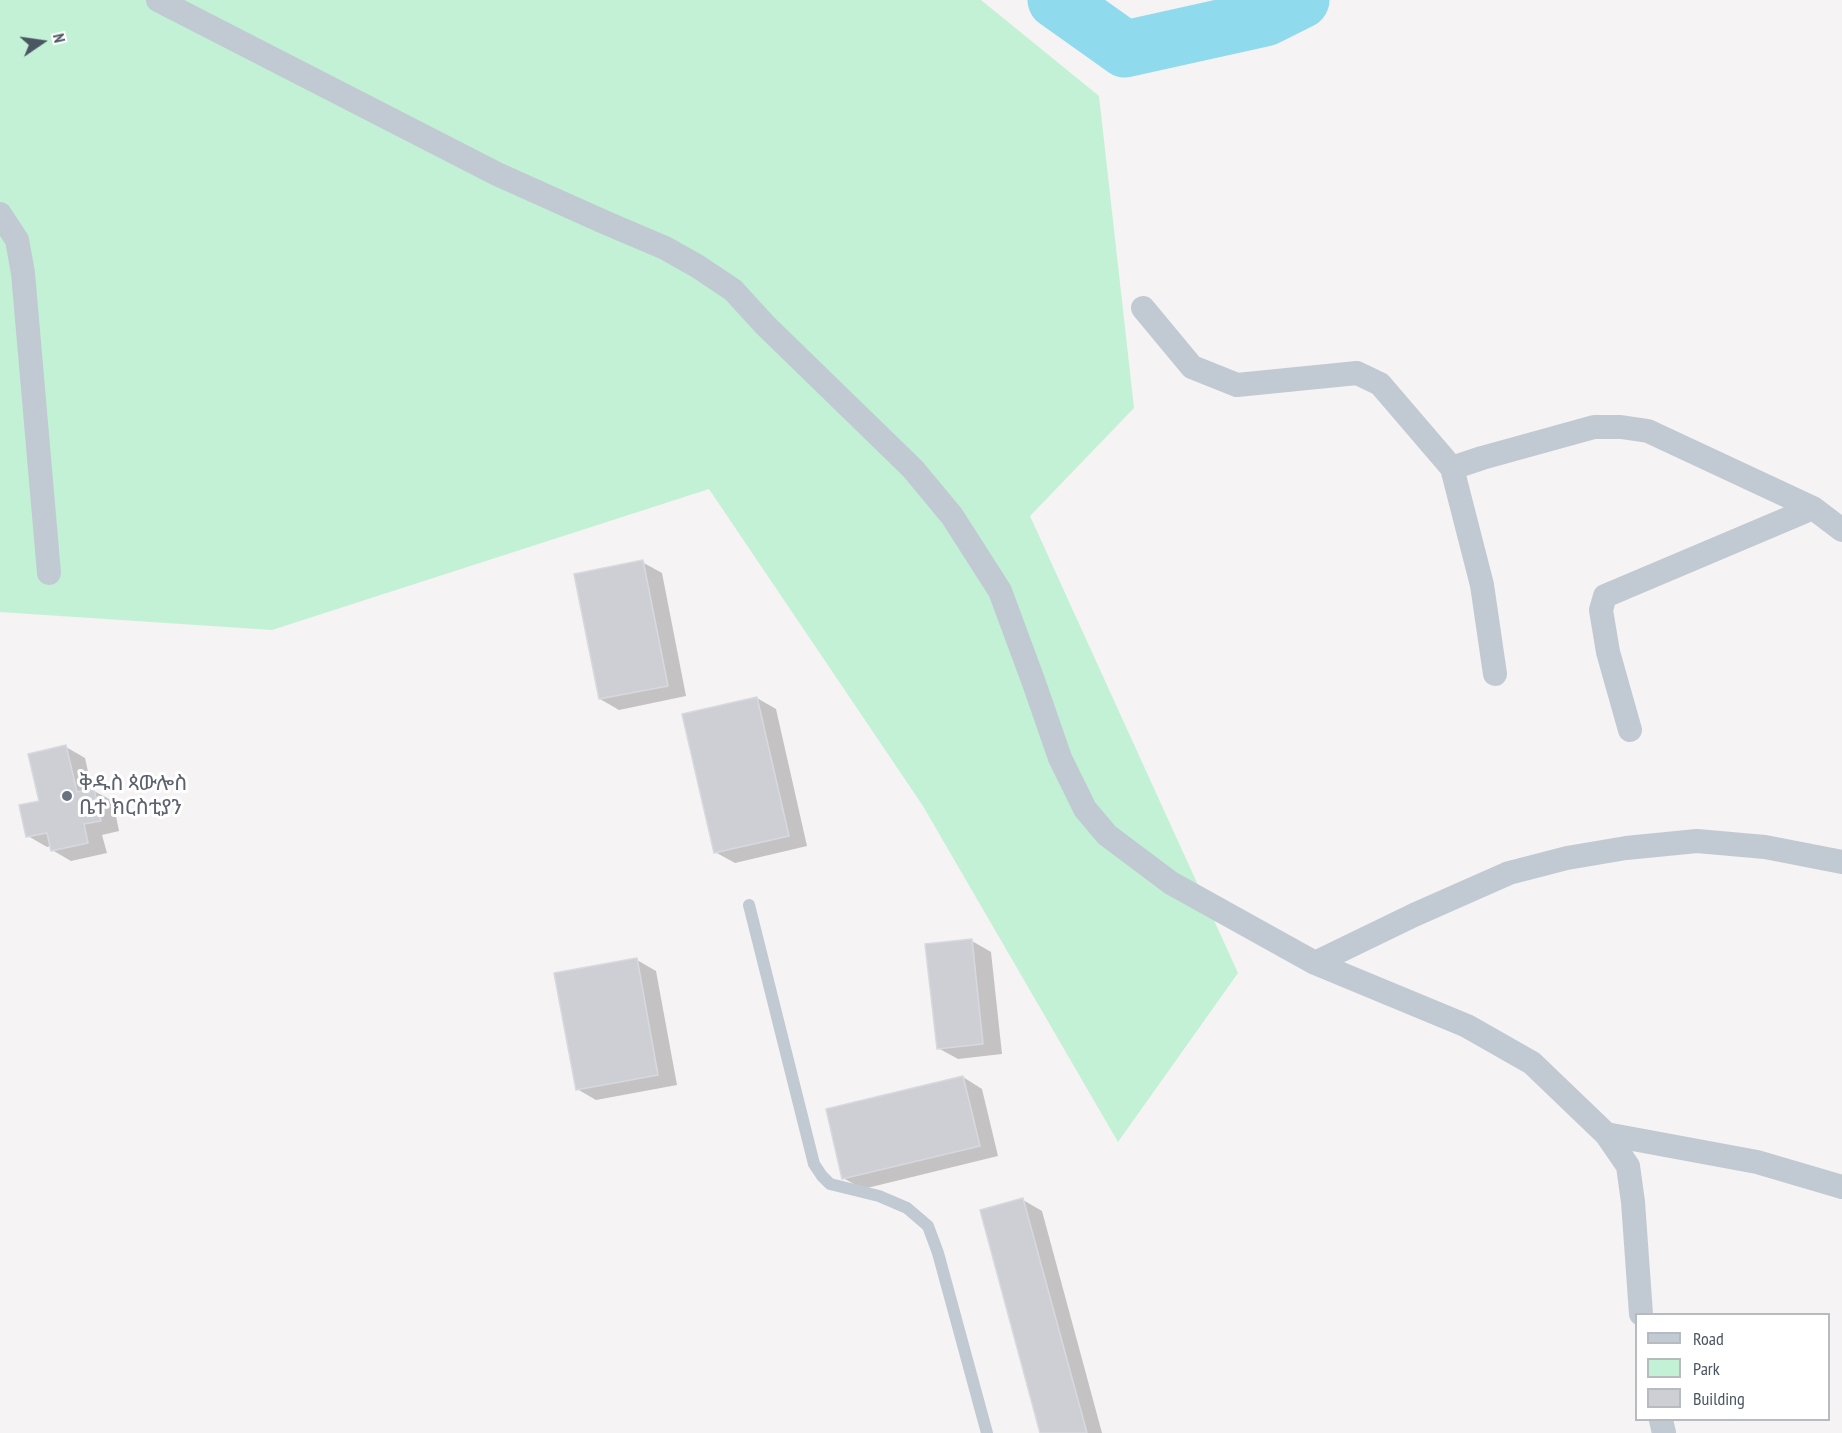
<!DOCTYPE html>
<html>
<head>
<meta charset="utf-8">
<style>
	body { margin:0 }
	#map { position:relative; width:1842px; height:1433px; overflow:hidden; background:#f5f3f3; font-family:"PT Sans Narrow",sans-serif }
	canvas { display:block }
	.legend { position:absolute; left:1635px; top:1313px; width:195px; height:108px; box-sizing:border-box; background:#fff; border:2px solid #b7bbc0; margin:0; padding:8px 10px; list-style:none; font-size:18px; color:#4a5661 }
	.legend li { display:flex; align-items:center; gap:12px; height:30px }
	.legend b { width:30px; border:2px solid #b7bbc0 }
	.north { position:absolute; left:12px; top:12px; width:60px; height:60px; -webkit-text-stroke:4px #fff; paint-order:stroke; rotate:77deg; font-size:16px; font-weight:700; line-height:24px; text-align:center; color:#4a5661 }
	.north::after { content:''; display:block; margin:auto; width:21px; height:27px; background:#4a5661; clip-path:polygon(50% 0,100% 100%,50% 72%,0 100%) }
</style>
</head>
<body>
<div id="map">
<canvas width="1842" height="1433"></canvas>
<ul class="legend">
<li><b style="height:8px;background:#c1cad2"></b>Road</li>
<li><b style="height:16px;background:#c3f1d5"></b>Park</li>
<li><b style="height:16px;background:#cdcfd5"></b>Building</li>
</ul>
<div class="north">N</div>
</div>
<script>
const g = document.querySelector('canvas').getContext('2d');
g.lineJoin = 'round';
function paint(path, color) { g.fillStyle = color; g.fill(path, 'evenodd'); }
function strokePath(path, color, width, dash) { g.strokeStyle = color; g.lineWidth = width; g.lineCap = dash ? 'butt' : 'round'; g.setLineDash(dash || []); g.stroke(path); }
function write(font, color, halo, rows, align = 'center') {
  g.font = font + ' "PT Sans Narrow","Noto Sans Ethiopic",sans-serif'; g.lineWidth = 6; g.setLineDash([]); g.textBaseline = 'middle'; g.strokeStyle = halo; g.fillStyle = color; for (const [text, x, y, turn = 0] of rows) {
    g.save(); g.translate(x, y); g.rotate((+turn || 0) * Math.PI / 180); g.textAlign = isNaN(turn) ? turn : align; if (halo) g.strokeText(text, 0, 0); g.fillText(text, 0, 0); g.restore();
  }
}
paint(new Path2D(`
	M0,0H981L1099,96L1134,408L1030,516L1238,973L1118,1142L923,806L709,489L272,630L0,612Z`), '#c3f1d5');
paint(new Path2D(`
	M642,562L662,573L686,696L619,710L600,699Z
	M757,698L776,709L807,846L735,863L715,852Z
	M66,747L85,758L92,790L113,801L119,831L102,835L107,853L71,861L52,850L51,846L47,847L28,836Z
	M972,941L991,952L1002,1054L958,1059L938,1048Z
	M637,960L656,971L677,1085L596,1100L577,1089Z
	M963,1077L982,1089L998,1156L863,1189L843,1178Z
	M1023,1200L1042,1211L1102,1433H1041Z`), '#0003');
strokePath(new Path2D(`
	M1056,0L1125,49L1265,18L1301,0`), '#90daee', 57);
const building = new Path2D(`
	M643,560L668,686L599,699L574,574Z
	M757,697L789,836L714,853L682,714Z
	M66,745L77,792L94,789L101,821L84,824L88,843L51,851L47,833L26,837L19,805L39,801L28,754Z
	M972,939L983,1044L937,1049L925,944Z
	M637,958L658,1075L576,1090L554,973Z
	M963,1076L980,1146L842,1179L826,1109Z
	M1023,1198L1087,1433H1040L980,1210Z`);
paint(building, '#cdcfd5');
strokePath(building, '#d7d9de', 1.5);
strokePath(new Path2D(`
	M749,905L814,1164L822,1176L830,1184L879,1196L907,1208L928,1226L938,1253L987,1433`), '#c1cad2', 12);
strokePath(new Path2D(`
	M158,0L497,174L604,222L665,248L697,266L733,290L765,325L913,469L952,516L1000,591L1034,683L1060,758L1085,809L1107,835L1171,883L1315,963L1467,1026L1532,1063L1606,1134L1628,1166L1633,1202L1641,1314
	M0,214L17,240L23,273L49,573
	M1143,308L1192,367L1237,385L1357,373L1380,384L1452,468L1482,458L1594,427H1621L1648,431L1813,508L1842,530
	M1452,468L1482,585L1495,674
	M1630,730L1608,652L1601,610L1605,596L1813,508
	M1315,963L1414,915L1509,873L1567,858L1626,848L1697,841L1765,847L1842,862
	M1606,1134L1757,1162L1842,1187
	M1661,1420L1664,1433`), '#c1cad2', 24);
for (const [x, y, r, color] of [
	[67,796,6,"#6b7280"]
]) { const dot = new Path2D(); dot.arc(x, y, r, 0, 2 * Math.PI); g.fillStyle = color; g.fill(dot); strokePath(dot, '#fff', 2); }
write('21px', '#5b616d', '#fff', [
	["ቅዱስ ጳውሎስ",79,784],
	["ቤተ ክርስቲያን",79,808]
], 'left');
</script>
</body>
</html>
